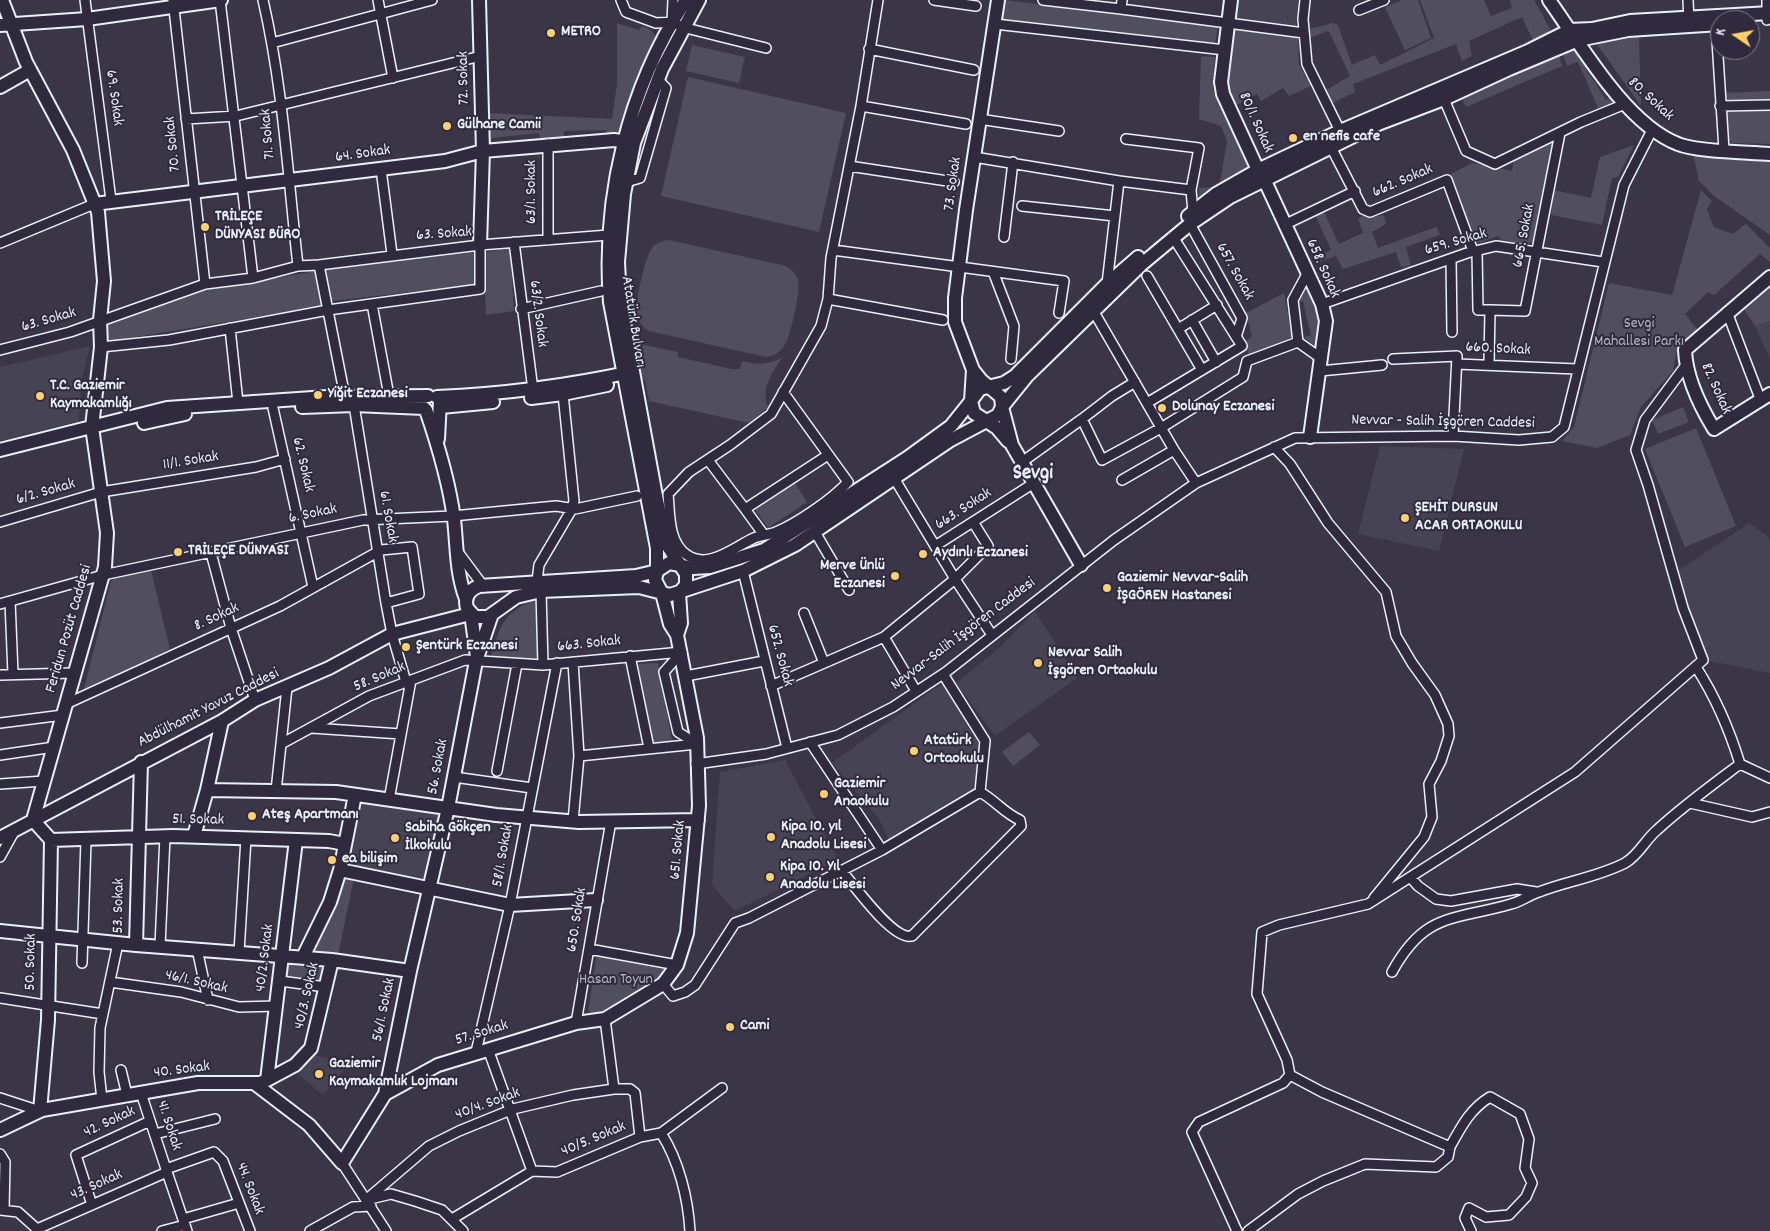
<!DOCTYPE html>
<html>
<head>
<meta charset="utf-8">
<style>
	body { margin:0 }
	#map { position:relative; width:1770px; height:1231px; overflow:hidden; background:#3a3648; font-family:Dekko,sans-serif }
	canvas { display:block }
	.north { position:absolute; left:1710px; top:10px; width:50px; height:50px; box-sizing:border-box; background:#2f2a3d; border:1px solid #797a88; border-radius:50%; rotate:282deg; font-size:14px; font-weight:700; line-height:20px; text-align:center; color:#e8f1f8 }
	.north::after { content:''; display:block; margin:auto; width:18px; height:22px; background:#ffd166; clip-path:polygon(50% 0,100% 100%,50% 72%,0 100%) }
</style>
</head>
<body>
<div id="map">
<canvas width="1770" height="1231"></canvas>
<div class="north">K</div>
</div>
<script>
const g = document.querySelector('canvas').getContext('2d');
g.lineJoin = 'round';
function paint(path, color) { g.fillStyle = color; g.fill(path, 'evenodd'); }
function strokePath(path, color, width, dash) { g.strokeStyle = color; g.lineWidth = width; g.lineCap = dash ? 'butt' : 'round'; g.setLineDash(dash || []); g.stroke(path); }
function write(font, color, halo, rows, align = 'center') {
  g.font = font + ' Dekko,sans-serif'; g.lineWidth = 4; g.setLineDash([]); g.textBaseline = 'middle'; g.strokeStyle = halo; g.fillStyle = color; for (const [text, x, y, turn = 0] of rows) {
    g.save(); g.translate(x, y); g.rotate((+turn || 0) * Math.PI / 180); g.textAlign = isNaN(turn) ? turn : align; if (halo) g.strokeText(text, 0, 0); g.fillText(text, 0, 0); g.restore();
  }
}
paint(new Path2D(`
	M1236,0H1299L1296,27L1234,18Z
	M1770,321V359L1755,326Z
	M90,346L81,383L79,421L0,441V367Z
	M1380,446L1464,449L1439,551L1358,534Z
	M1749,523L1770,538V673L1705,660L1675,573Z
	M1035,611L1077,678L995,736L956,683L999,648Z
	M944,682L981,740L978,788L889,840L879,819L832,763Z
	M785,760L838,860L735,911L712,885L720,772Z
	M360,798L443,810L426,881L349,865Z
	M311,1054L349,1064L323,1095L296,1072Z`), '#464354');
paint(new Path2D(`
	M1005,0L1218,26L1215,43L1003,19Z
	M1402,0H1418L1431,38L1405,50L1385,7Z
	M1420,0H1484L1491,16L1512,8L1510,0H1534L1550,29L1544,37L1534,43L1522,17L1469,41L1472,56L1462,61L1456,44L1353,84L1355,92L1329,105L1323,92L1350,76L1329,31L1309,38L1306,30L1333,23L1338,25L1352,65L1375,55L1380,65L1434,38Z
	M617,23L639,30L642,26C651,29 654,32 657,40L621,133L607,135L606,130L564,131V137L540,139L539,133L492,138L491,143H488V113L612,119L617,84Z
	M1232,29L1298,37L1299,65L1311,86L1289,96L1283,88L1261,101L1257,94L1235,106L1225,82Z
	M1639,36L1641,106L1596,43Z
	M692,45L745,57L739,83L686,71Z
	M1573,50L1589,65L1586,69L1606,100L1611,95L1615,102L1598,108L1578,62L1567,66L1563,55Z
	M1559,55L1562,66L1466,107L1461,97Z
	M1201,56L1215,57L1213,89L1248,163L1247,171L1199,199V188L1212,187L1220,182L1227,141L1221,126L1199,119Z
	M688,77L846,113L819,232L661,196Z
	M1770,91V144L1732,143L1728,138L1722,93Z
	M1556,138L1537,240L1525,245L1501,240L1498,236L1476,244L1451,174L1472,163L1512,171L1514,159Z
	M1634,145L1618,177L1612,178L1602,225L1551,215L1554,190L1591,198L1600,157Z
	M1693,154L1770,162V235L1714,196L1699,181Z
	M1701,190L1712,201L1707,209L1714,227L1733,234L1746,224L1770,248V262L1760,254L1714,295L1708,292L1685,314L1699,332L1677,350L1673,371L1641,407L1630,435L1597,448L1562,441L1574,427L1609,283L1672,295Z
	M1323,210L1339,244L1363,233L1358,219L1363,216L1369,218L1384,215L1386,224L1372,232L1378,248L1430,229L1437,227L1440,235L1406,247L1411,266L1401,267L1396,252L1343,269L1336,256L1318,262L1315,257L1331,250L1315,215Z
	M669,240L786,266C791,269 796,273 798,280C801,291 790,340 783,348C778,354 772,356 766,357L649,331C643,327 639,323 637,316C634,306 645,256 652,248C656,243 662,241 669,240Z
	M510,248L514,311L486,315L483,253Z
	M476,252L474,285L331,301L325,270Z
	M317,271L324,306L105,342V324L209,289Z
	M1309,284L1321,318L1318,349L1304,337L1311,335L1303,301L1298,302C1298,293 1301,288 1309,284Z
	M1770,284V321L1755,326L1742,306Z
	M1284,293L1292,337L1249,356L1245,342L1252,336L1246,313Z
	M630,342L678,352V357L732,369H740L742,361C758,365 768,365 783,357C772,371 761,388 768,407L749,423L649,401L645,380L636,376Z
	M1683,407L1689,422L1658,434L1652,420Z
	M1696,428L1736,526L1685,547L1645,449Z
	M794,482L807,502L768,528L755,509Z
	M151,570L170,649L83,693L111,581L115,577Z
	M535,600L539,659L528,661L491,656C500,625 503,613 535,600Z
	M658,663L672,741L649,743L636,664Z
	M1029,732L1040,745L1013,766L1002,752Z
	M340,870L355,873L337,960L326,987L280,981L283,956L303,957Z
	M597,952L675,968L640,994L603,1014L588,1012Z`), '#504e5f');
const street = new Path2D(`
	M85,0L111,200
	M173,0L205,284
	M220,0L253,278
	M263,0C283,87 288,177 298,266
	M378,0L393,78
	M621,0L626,12L656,23L672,22L682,27L766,48
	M934,0L976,6
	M1043,0L1121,9L1122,0
	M1305,0L1303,19L1307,64L1340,131
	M1688,0L1689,22
	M1767,0V20
	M1121,9L1304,33
	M1359,10L1384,0
	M672,22L673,0
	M995,24L1225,50
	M1716,25L1724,150
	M272,43L432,0
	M869,49L974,70
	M1444,99L1466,151L1495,164L1581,122L1625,104
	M861,106L966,124
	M1720,106L1770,105
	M186,119L236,116L481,56
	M979,119L1059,131
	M548,144V240
	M1332,149L1363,209L1370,212L1447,180L1473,251
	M974,157L1119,181
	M849,166L954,182
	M381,169L392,254
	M626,182L640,178L666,88L657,79
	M1191,190L1193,212
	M1022,206L1115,216
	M1190,224L1242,318L1236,337
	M1284,225L1355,191
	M1004,237L1013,162
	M514,242L533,390
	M0,243L94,204
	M833,250L1064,281L1059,313
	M1477,251L1478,310H1490L1489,364
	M1451,259L1452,332
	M319,265L345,397
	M994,274L1014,326L1011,359
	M1307,274L1293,300L1298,342L1322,359
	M1147,276L1202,370
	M1107,284L1119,181L1191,190L1199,148L1126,139
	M828,299L943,320
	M372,304L389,396
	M1322,304L1467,253L1496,246L1603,262
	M521,309L601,291
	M1490,310L1525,311L1560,133
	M1094,312L1174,450L1196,483
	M1727,312L1761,401
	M1192,320L1216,362
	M230,328L238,403
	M1178,329L1217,305
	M101,347L169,340L328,310L480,289V245
	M0,350L70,332L205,284L253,278L298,266L319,265L480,245L609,235
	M1393,359L1457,356L1453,436
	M1457,364L1577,369
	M1320,371L1382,365
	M1135,382L1112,396L1082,419L1102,460L1161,428L1243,377L1247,361L1298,342
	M783,392L848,482C832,499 798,523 776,532C769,535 761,535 754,538C734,547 708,570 687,555C668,542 670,514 668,494L689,472L730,445L771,414L821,326L828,299L831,258L861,106L878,0
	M1147,403L1242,346L1173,237
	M354,405L386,603L392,634L406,682
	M273,408L313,587
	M1274,447L1290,464L1328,523L1386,592L1396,636L1412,663L1435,695L1448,724L1449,736L1441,761L1429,784L1432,817L1424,837L1374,898
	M708,460L745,509
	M1022,462L1082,419
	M894,478L955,579L992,635
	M1122,480L1174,450
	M0,522L101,492L256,467L285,459
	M815,532L849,590
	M764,535L745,509L828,455
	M935,546L1034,483
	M458,552L484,587
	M211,553L231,628L255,700
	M743,571L787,748
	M537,581L539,565L572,509L574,501L563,394
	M541,591L543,665L682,652
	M10,601L13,674
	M0,604L103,575L363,520L453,516L556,506L575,509L637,496
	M804,613L824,663
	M884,637L955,579L988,546L973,522
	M630,656L649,748
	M1696,667C1716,698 1729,728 1740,764L1770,778
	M0,675L74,673
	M686,676L764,661
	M771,686L884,637L916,691
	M66,704L280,606L381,550L412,547L419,594L386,603
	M0,723L63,715
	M312,728L401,734
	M810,742L882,850
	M281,744L287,687
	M0,755L54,747
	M579,756L697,744L678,732L664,672L682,652
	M696,764L766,754L838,735L893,707L946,672L1114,540L1196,483L1295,438L1453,436L1519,440L1552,437L1564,427L1624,185L1652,130
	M497,771L517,664
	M454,777L532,788
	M0,784L44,781
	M276,791L281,744L369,696L465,660L543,665
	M389,800L411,680
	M1690,803L1752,817L1770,812
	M573,821L579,756L573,662
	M0,857L15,830
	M841,870C854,885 893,941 912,936L1021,826L1020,820C1004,813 995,800 980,792
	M1411,878L1418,886L1436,899L1451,901L1517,889L1536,892
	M160,946L165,836
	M197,949L208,1000
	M589,949L677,965
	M239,952L246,838
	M82,963L86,840
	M1392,972C1425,912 1452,921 1511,904C1522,901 1529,895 1539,892C1567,881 1598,877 1625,863C1639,855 1645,840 1657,830C1683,806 1712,785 1740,764
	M280,981L326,987
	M110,982L181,992L239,1007L277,1006
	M663,984L673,996L685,992L695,985L735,923L749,918L882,850L980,792L985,741L943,674
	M0,998L103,1014
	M576,1023L611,821
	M488,1049L532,1171
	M476,1052L510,905L557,663
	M121,1070L127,1095
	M1290,1075L1322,1092L1450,1147C1461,1127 1470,1109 1490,1097L1520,1114L1529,1139L1525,1168L1532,1183L1526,1197L1509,1215L1486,1217L1469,1208L1465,1218L1471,1231
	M614,1089H630L635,1093L640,1137
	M141,1093L166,1169
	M0,1098L40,1111
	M102,1100L99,1072L100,1028L118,943
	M661,1133C679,1161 688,1198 690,1231
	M155,1134L215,1119
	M0,1154L5,1162L4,1209
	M342,1163L386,1231
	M166,1169L214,1152L223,1161L250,1231
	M167,1172L187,1231
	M367,1199L429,1146L459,1131L513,1109L573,1095L614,1089L605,1019
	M370,1199L391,1194L415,1201L442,1210L463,1231
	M92,1205L76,1155L150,1121
	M0,1210L18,1212L37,1229L167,1172L166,1169
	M183,1219L239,1203
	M452,1219L532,1171L557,1172L640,1137L661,1133L722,1088
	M162,1231L185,1225
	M310,1231L353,1207L371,1206
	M1237,1231L1192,1132L1199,1122L1283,1083L1290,1075L1287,1060L1257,994L1262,932L1279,925L1368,904L1575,772L1703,660L1683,608L1648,485L1636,450L1645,420L1686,365
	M1248,1231L1298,1194L1323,1181L1365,1164L1436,1167L1448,1157L1450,1147`);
const secondary = new Path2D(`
	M2,0L26,62L73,150L98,212L104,281L100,320L101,347L92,427L107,533L105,567L33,820L51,840L48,1020L40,1111
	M479,0L483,151L480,245
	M1231,0L1221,82L1223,94L1258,170
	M1549,0C1581,45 1626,124 1678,144C1697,152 1747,152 1770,154
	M0,25L87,19L221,0
	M0,87L30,70
	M1264,179L1322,304L1326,321L1310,437
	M94,204L445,161L483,151L614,140L629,142
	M1188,216L1216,194L1258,170L1340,131L1528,51L1570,30L1592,29L1630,21L1770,13
	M1770,277L1685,350C1686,378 1700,406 1714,429L1770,394
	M973,370L981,380L1001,397L1002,407L998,415L949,441L795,545L743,571L670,595L639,587L541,591L516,597L488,617H475L467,608C464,598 468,590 479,586L636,576L657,571L669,563L693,568L710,567L764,550L907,458L951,426L971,401L973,370L955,322V298L966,210L998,0
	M437,397C504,394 566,386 631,372
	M531,398L563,394L607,385
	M302,407L354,405L424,408
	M441,407L493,402
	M426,410C438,445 449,481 454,519C457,546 456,573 466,599
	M144,423L185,414
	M438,439L440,400
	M1008,441L997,428L974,413L971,401L980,389L1004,383L1015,376L1107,284L1138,257
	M0,450L167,408L327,397L428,396
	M1081,565L1012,445L1002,407L1027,376L1142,264L1190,224L1230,197L1378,124L1444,99L1509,69L1578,40L1628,30L1720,24
	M679,593L686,585V574L667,545L656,496L620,301L618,262L624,194L634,143L662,69L699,0
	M471,614L477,657
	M677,635L681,623L679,593
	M222,721L207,790L336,792L496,815L579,822L698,820
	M355,795L340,870L510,905L596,900
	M194,836L207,790
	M0,838L222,721L255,700L329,668L392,634L470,614
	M51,840L173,836L329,841L345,844
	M0,931L136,945L141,762
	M136,945L332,960
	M303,957L330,902L340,870
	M267,1080L296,840
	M254,1083L309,1125L342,1163L385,1094L410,971L448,808L476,661L492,614
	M385,1094L438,1065L576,1023L605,1019L663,984L677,965L687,933L699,806L697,738L677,635L670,624L662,593L655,580L657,571V548L610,302C602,198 628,88 686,0
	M0,1130L42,1110L198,1083H260L267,1080L295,1065L311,1048L332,960L410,971`);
strokePath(street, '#e8f1f8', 12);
strokePath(secondary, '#e8f1f8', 16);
strokePath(street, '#2f2a3d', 9);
strokePath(secondary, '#2f2a3d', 12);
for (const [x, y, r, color] of [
	[551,33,5,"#ffd166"],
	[447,126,5,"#ffd166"],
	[1293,138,5,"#ffd166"],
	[205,227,5,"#ffd166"],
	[318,395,5,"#ffd166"],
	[40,396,5,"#ffd166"],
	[1162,408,5,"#ffd166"],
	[1405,518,5,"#ffd166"],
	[178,552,5,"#ffd166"],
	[923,554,5,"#ffd166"],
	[895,576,5,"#ffd166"],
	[1107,588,5,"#ffd166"],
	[406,647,5,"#ffd166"],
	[1038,663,5,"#ffd166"],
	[914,751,5,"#ffd166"],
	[824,794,5,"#ffd166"],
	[252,816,5,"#ffd166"],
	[771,837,5,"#ffd166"],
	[395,838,5,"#ffd166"],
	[332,860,5,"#ffd166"],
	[770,877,5,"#ffd166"],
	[730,1027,5,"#ffd166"],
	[319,1074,5,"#ffd166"]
]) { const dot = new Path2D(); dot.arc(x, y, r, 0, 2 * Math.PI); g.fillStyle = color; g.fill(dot); strokePath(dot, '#2f2a3d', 2); }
write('bold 16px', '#e8f1f8', '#2f2a3d', [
	["METRO",561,33],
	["Gülhane Camii",457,126],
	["en nefis cafe",1303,138],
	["TRİLEÇE",215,218],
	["DÜNYASI BÜRO",215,236],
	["T.C. Gaziemir",50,387],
	["Kaymakamlığı",50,405],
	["Yiğit Eczanesi",328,395],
	["Dolunay Eczanesi",1172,408],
	["ŞEHİT DURSUN",1415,509],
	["ACAR ORTAOKULU",1415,527],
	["TRİLEÇE DÜNYASI",188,552],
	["Aydınlı Eczanesi",933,554],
	["Merve Ünlü",885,567,"right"],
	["Eczanesi",885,585,"right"],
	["Gaziemir Nevvar-Salih",1117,579],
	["İŞGÖREN Hastanesi",1117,597],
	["Şentürk Eczanesi",416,647],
	["Nevvar Salih",1048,654],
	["İşgören Ortaokulu",1048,672],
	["Atatürk",924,742],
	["Ortaokulu",924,760],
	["Gaziemir",834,785],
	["Anaokulu",834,803],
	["Ateş Apartmanı",262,816],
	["Kipa 10. yıl",781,828],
	["Anadolu Lisesi",781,846],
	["Sabiha Gökçen",405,829],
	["İlkokulu",405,847],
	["ea bilişim",342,860],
	["Kipa 10. Yıl",780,868],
	["Anadolu Lisesi",780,886],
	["Cami",740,1027],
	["Gaziemir",329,1065],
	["Kaymakamlık Lojmanı",329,1083]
], 'left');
write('16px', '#e8f1f8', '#2f2a3d', [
	["72. Sokak",465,78,-91],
	["69. Sokak",113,98,82],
	["80. Sokak",1650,100,43],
	["80/1. Sokak",1255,123,66],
	["71. Sokak",269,134,-95],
	["70. Sokak",174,144,-96],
	["64. Sokak",363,155,-8],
	["662. Sokak",1403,182,-23],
	["73. Sokak",954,184,-82],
	["63/1. Sokak",533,192,-90],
	["63. Sokak",444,235,-4],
	["665. Sokak",1525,236,-79],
	["659. Sokak",1456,243,-16],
	["658. Sokak",1322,269,66],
	["657. Sokak",1234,272,61],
	["63/2. Sokak",537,314,83],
	["63. Sokak",49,321,-16],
	["Atatürk Bulvarı",632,322,81],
	["660. Sokak",1498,350,3],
	["82. Sokak",1715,389,66],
	["Nevvar - Salih İşgören Caddesi",1443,423,1],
	["11/1. Sokak",191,462,-9],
	["62. Sokak",302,465,77],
	["6/2. Sokak",46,493,-16],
	["663. Sokak",964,510,-33],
	["6. Sokak",313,515,-12],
	["61. Sokak",387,517,80],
	["8. Sokak",217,618,-25],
	["Feridun Pozüt Caddesi",70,629,-74],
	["Nevvar-Salih İşgören Caddesi",964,635,-37],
	["663. Sokak",589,645,-6],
	["652. Sokak",779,656,75],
	["58. Sokak",380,678,-23],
	["Abdülhamit Yavuz Caddesi",209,709,-27],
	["56. Sokak",439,767,-79],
	["51. Sokak",198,821,1],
	["651. Sokak",679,850,-85],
	["58/1. Sokak",504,856,-80],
	["53. Sokak",120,906,-89],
	["650. Sokak",578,920,-81],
	["40/2. Sokak",266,958,-83],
	["50. Sokak",32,962,-89],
	["46/1. Sokak",196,983,13],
	["40/3. Sokak",308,996,-77],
	["56/1. Sokak",385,1010,-78],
	["57. Sokak",482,1034,-17],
	["40. Sokak",182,1071,-7],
	["40/4. Sokak",488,1105,-20],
	["42. Sokak",110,1123,-25],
	["41. Sokak",168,1126,72],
	["40/5. Sokak",594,1140,-23],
	["43. Sokak",97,1186,-24],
	["44. Sokak",249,1189,69]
]);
write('16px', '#b3b8c2', '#2f2a3d', [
	["Sevgi",1639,325],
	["Mahallesi Parkı",1639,343],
	["Hasan Toyun",616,981]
]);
write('bold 21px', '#e8f1f8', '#2f2a3d', [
	["Sevgi",1033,475]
]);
</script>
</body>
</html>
